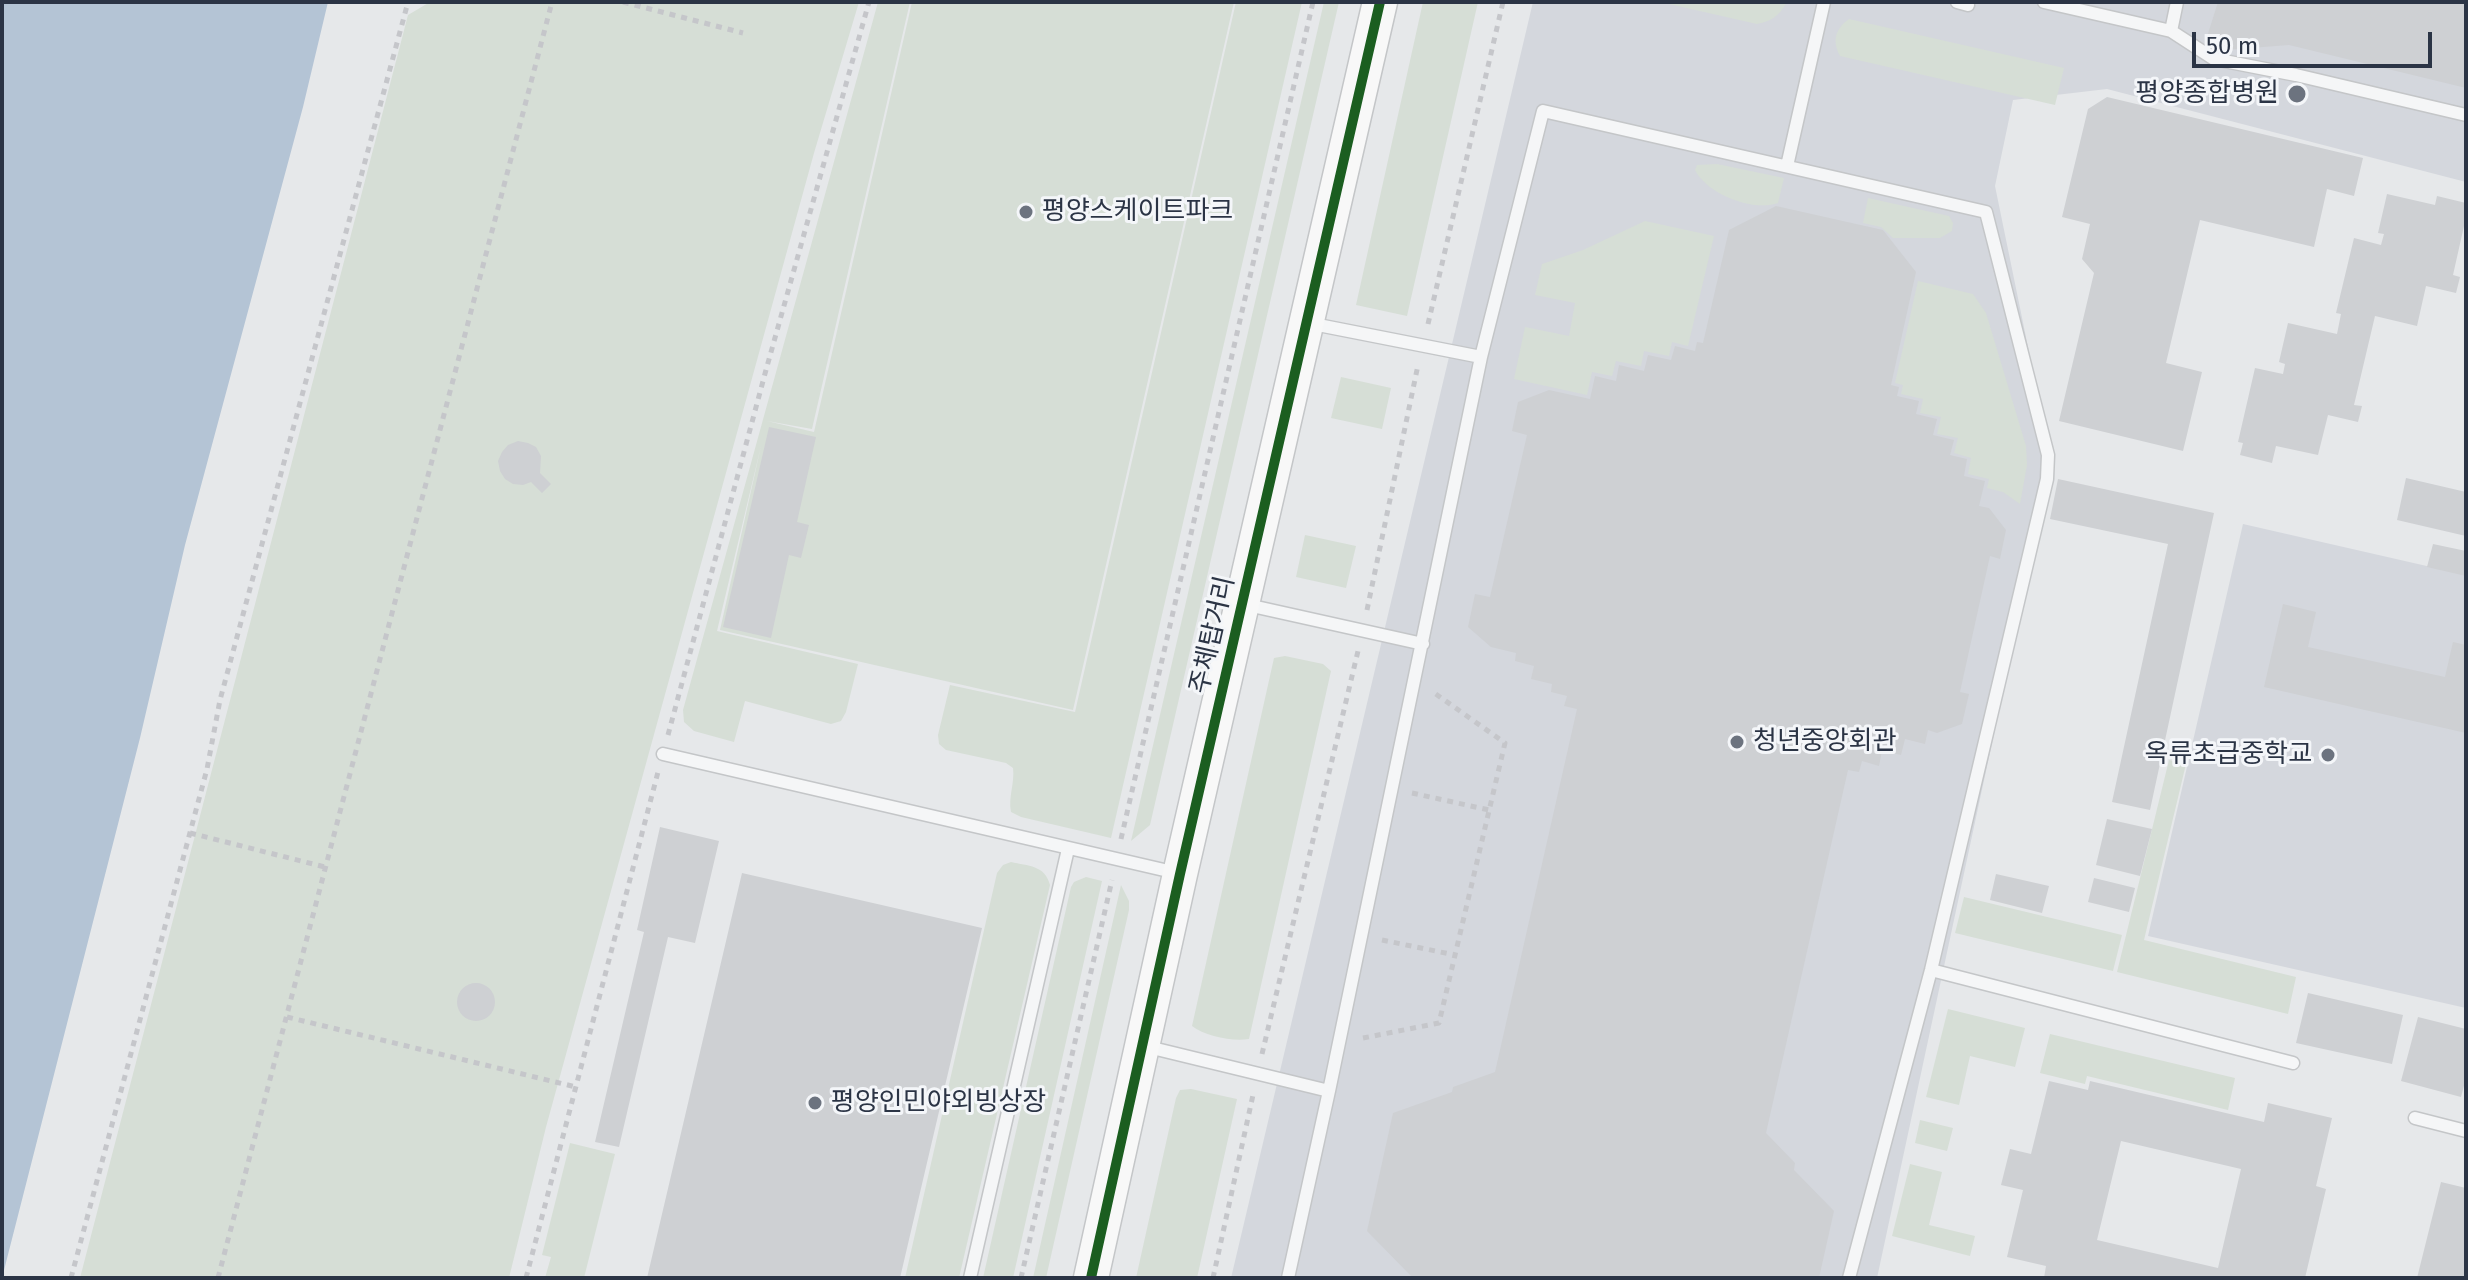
<!DOCTYPE html>
<html>
<head>
<meta charset="utf-8">
<style>
	body { margin:0 }
	#map { position:relative; width:2468px; height:1280px; overflow:hidden; background:#e6e8ea; font-family:"Fira Sans",sans-serif }
	canvas { display:block }
	.frame { position:absolute; inset:0; border:4px solid #2b3445; pointer-events:none }
	.scale { position:absolute; left:2192px; top:32px; width:240px; height:36px; box-sizing:border-box; border:4px solid #2b3445; border-top:0; padding-left:10px; font-size:24px; line-height:28px; white-space:nowrap; color:#2b3445; -webkit-text-stroke:6px #f4f6f9; paint-order:stroke }
</style>
</head>
<body>
<div id="map">
<canvas width="2468" height="1280"></canvas>
<div class="frame"></div>
<div class="scale">50 m</div>
</div>
<script>
const g = document.querySelector('canvas').getContext('2d');
g.lineJoin = 'round';
function paint(path, color) { g.fillStyle = color; g.fill(path, 'evenodd'); }
function strokePath(path, color, width, dash) { g.strokeStyle = color; g.lineWidth = width; g.lineCap = dash ? 'butt' : 'round'; g.setLineDash(dash || []); g.stroke(path); }
function write(font, color, halo, rows, align = 'center') {
  g.font = font + ' "Fira Sans","Noto Sans KR",sans-serif'; g.lineWidth = 6; g.setLineDash([]); g.textBaseline = 'middle'; g.strokeStyle = halo; g.fillStyle = color; for (const [text, x, y, turn = 0] of rows) {
    g.save(); g.translate(x, y); g.rotate((+turn || 0) * Math.PI / 180); g.textAlign = isNaN(turn) ? turn : align; if (halo) g.strokeText(text, 0, 0); g.fillText(text, 0, 0); g.restore();
  }
}
paint(new Path2D(`
	M1533,2H2466V182L2107,89L2013,100L1995,186L2052,464L1877,1278H1231Z
	M2243,524L2466,575V1008L2148,936Z`), '#d4d7dd');
paint(new Path2D(`
	M430,2H859L814,153L546,1127L509,1278H80L408,15Z
	M878,2H910L812,429L767,421L814,432L912,2H1234L1073,710L720,630L761,446L717,631L858,664L846,712L841,721L831,724L745,701L734,742L694,731L684,722L683,710Z
	M1236,2H1302L1111,838L1021,817L1011,812C1008,797 1015,783 1013,768L1006,763L946,750L939,744L938,735L950,685L1075,712Z
	M1324,2H1339L1150,825L1131,841Z
	M1423,2H1478L1407,316L1356,305Z
	M1660,2H1787C1779,16 1772,21 1757,24Z
	M1849,19L2064,68L2055,105L1840,56C1832,41 1835,29 1849,19Z
	M1717,164L1784,178L1778,203C1752,212 1707,194 1695,170L1697,165Z
	M1868,198L1949,216L1953,223L1952,231L1940,238H1893L1881,227L1863,223Z
	M1645,221L1714,236L1688,346L1672,342L1669,356L1644,351L1641,366L1616,361L1612,376L1592,372L1587,395L1514,379L1525,327L1569,336L1575,303L1535,295L1542,264L1583,250Z
	M1918,281L1973,294L1986,313L2026,446L2027,465L2020,504L2003,492L1987,488L1989,479L1968,474L1971,458L1954,453L1958,438L1937,434L1941,417L1920,413L1923,399L1901,394L1903,385L1895,383Z
	M1341,377L1391,388L1382,429L1331,418Z
	M1305,535L1356,546L1346,588L1296,577Z
	M1285,656L1323,664L1331,671L1249,1039C1233,1042 1205,1036 1192,1026L1274,658Z
	M2169,760L2186,764L2144,940L2296,977L2288,1014L2117,972Z
	M1011,862C1028,866 1045,865 1050,885L959,1278H905L997,873L1003,865Z
	M1086,877L1102,881L1013,1278H983L1071,887L1074,882Z
	M1121,885L1129,901V910L1046,1278H1033Z
	M1964,897L2122,935L2113,971L1955,933Z
	M1948,1009L2025,1028L2015,1067L1970,1056L1959,1105L1926,1097Z
	M2050,1034L2235,1078L2228,1110L2087,1076L2085,1084L2040,1073Z
	M1191,1089L1237,1099L1197,1278H1136L1176,1098L1180,1090Z
	M1920,1120L1953,1128L1947,1151L1915,1143Z
	M570,1143L615,1154L584,1278H545L551,1257L542,1255Z
	M1910,1164L1942,1172L1929,1225L1975,1236L1970,1256L1892,1236Z`), '#d6ded6');
paint(new Path2D(`
	M2,2H328L303,107L185,545L140,738L2,1278Z`), '#b4c4d5');
paint(new Path2D(`
	M2218,2H2466V88L2289,45L2212,51L2205,43Z
	M2107,97L2363,158L2354,196L2327,189L2314,247L2200,220L2166,363L2202,372L2183,451L2059,421L2094,273L2082,259L2090,224L2062,217L2088,109Z
	M2387,194L2435,205L2437,196L2466,203V217L2453,275L2460,277L2456,293L2426,286L2417,326L2375,316L2354,405L2362,406L2358,422L2328,415L2318,455L2276,446L2272,463L2240,455L2243,443L2238,442L2255,368L2283,374L2285,364L2279,362L2288,323L2337,334L2341,314L2336,313L2354,238L2381,245L2384,234L2378,233Z
	M1776,206L1883,230L1916,272L1891,385L1899,387L1897,396L1919,401L1916,414L1937,419L1933,435L1954,440L1950,455L1967,459L1964,476L1985,481L1979,506L1989,508L2006,530L2000,559L1990,556L1960,692L1969,694L1962,724L1937,733L1928,730L1925,744L1905,739L1901,755L1882,751L1879,766L1862,761L1859,772L1848,770L1766,1133L1795,1163L1794,1170L1834,1211L1819,1278H1413L1367,1231L1393,1113L1452,1092L1453,1087L1495,1072L1577,709L1564,706L1567,696L1551,692L1552,684L1531,679L1534,666L1515,661L1516,653L1491,647L1468,627L1475,594L1490,597L1527,435L1512,431L1518,402L1549,390L1590,399L1595,376L1616,381L1619,365L1644,371L1648,355L1671,360L1675,346L1695,351L1697,342L1703,343L1729,230Z
	M769,427L816,437L797,522L809,525L801,558L789,555L771,638L723,627Z
	M518,441L528,443L536,447L541,456L540,473L551,484L542,493L531,482L523,485L513,484L505,479L500,471L498,461L502,452L508,445Z
	M2406,478L2466,492V536L2397,520Z
	M2058,479L2214,513L2150,810L2112,802L2168,544L2050,519Z
	M2433,544L2466,551V576L2427,567Z
	M2283,604L2316,612L2308,647L2445,677L2453,642L2466,645V733L2264,687Z
	M2107,819L2152,829L2140,876L2096,865Z
	M660,827L719,841L695,943L668,937L619,1147L595,1142L644,932L637,930Z
	M742,873L982,928L900,1278H647Z
	M1996,874L2049,886L2042,913L1990,900Z
	M2094,878L2135,888L2129,912L2088,902Z
	M457 1002a19 19 0 1 1 38 0a19 19 0 1 1-38 0Z
	M2308,993L2403,1015L2392,1064L2296,1043Z
	M2418,1017L2466,1029V1078L2461,1097L2401,1081Z
	M2049,1081L2088,1090L2090,1081L2264,1122L2268,1103L2332,1118L2316,1186L2326,1189L2305,1278H2044L2046,1266L2007,1257L2023,1190L2001,1185L2010,1149L2031,1154ZM2121,1141L2241,1169L2218,1268L2097,1240Z
	M2441,1182L2466,1188V1278H2417Z`), '#ced0d3');
const service = new Path2D(`
	M1957,2L1968,5
	M2044,2L2171,31L2214,59L2296,75L2466,115
	M2171,31L2177,2
	M1787,166L1824,2
	M1481,357L1543,111L1986,212L2048,455L2047,479L1931,970L1849,1278
	M1243,604L1423,644
	M663,754L1177,873
	M1931,970L2293,1063
	M1144,1046L1329,1091L1481,357L1308,323
	M2415,1118L2466,1131
	M970,1278L1068,849
	M1288,1278L1329,1091`);
const secondary = new Path2D(`
	M1091,1278L1180,874L1380,2`);
strokePath(service, '#c4c6c8', 15);
strokePath(secondary, '#c4c6c8', 37);
strokePath(new Path2D(`
	M623,2L743,33
	M1428,324L1503,2
	M1367,610L1418,365
	M668,735L766,370L869,2
	M1412,793L1489,810
	M190,833L325,867
	M1121,839L1313,2
	M1382,940L1455,955
	M287,1017L576,1087
	M1363,1038L1439,1023L1505,743L1433,692
	M1262,1054L1358,651
	M71,1278L207,769L220,700L408,2
	M218,1278L552,2
	M526,1278L658,772
	M1021,1278L1112,880
	M1213,1278L1253,1095`), '#c5c6ca', 5, [6, 6]);
strokePath(service, '#f5f6f7', 12);
strokePath(secondary, '#f8f8f8', 34);
strokePath(new Path2D(`
	M1091,1278L1180,874L1380,2`), '#1b5e20', 10);
for (const [x, y, r, color] of [
	[2297,94,10,"#6c737f"],
	[1026,212,8,"#6c737f"],
	[1737,742,8,"#6c737f"],
	[2328,755,8,"#6c737f"],
	[815,1103,8,"#6c737f"]
]) { const dot = new Path2D(); dot.arc(x, y, r, 0, 2 * Math.PI); g.fillStyle = color; g.fill(dot); strokePath(dot, '#f4f6f9', 3); }
write('26px', '#2b3445', '#f4f6f9', [
	["평양종합병원",2279,94,"right"],
	["평양스케이트파크",1042,212],
	["청년중앙회관",1753,742],
	["옥류초급중학교",2312,755,"right"],
	["평양인민야외빙상장",831,1103]
], 'left');
write('26px', '#2b3445', '#f4f6f9', [
	["주체탑거리",1213,635,-77]
]);
</script>
</body>
</html>
